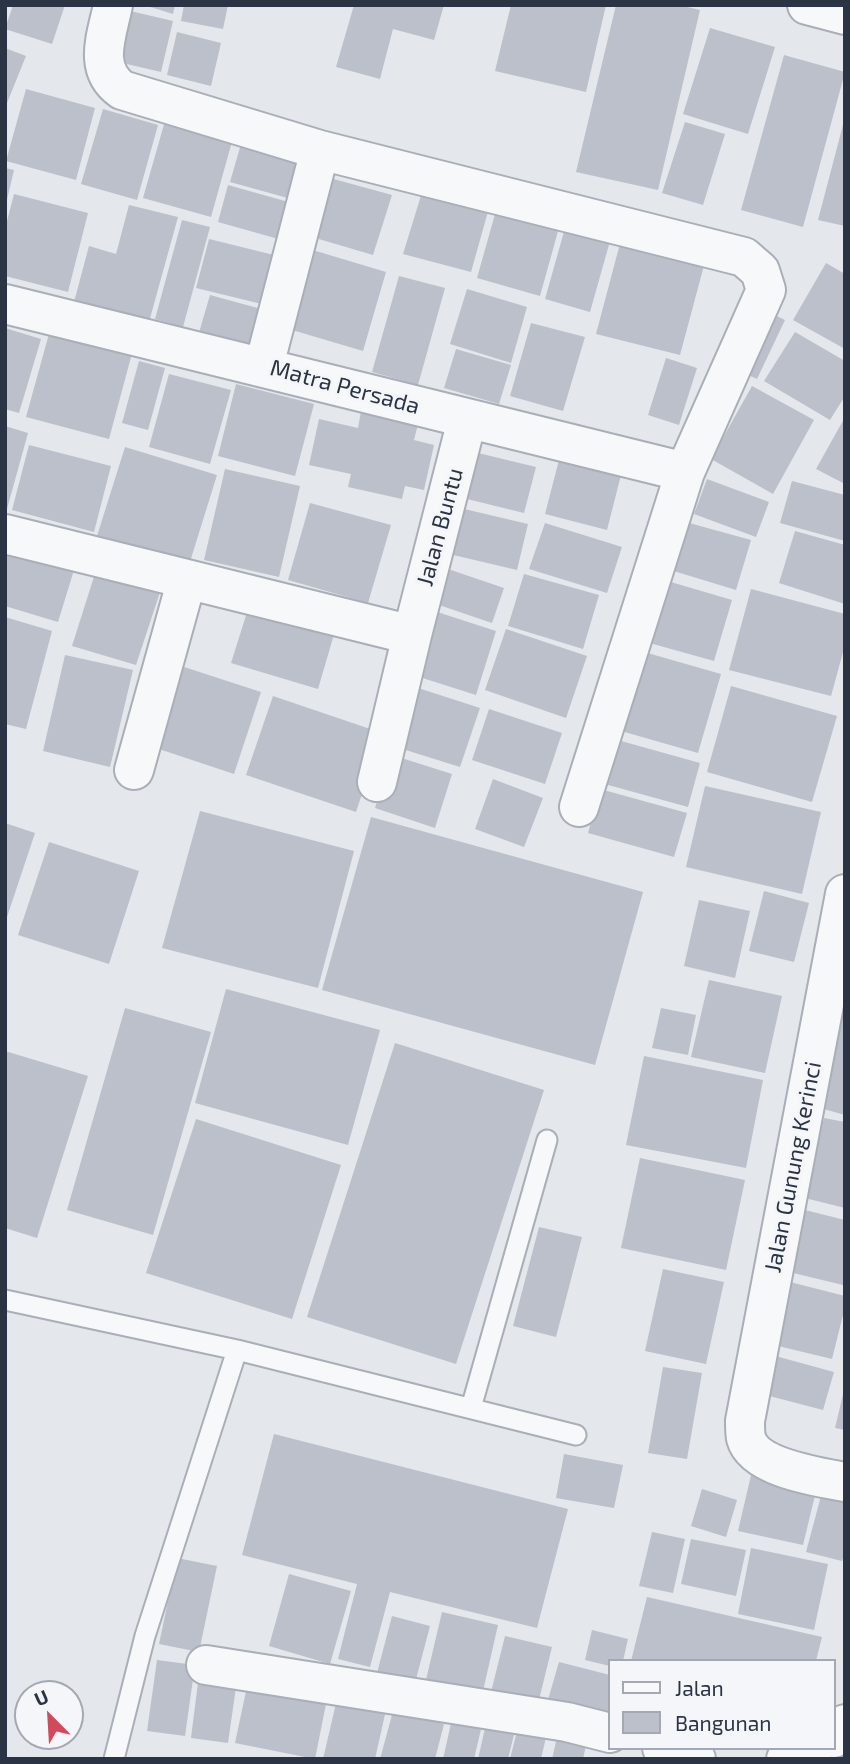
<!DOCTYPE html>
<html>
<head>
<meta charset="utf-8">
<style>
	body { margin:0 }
	#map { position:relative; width:850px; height:1764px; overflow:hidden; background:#e4e7ec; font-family:"Exo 2",sans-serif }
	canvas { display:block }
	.frame { position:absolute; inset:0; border:7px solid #2b3445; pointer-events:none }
	.legend { position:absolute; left:608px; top:1659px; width:228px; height:91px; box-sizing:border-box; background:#f4f6f9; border:2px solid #a4a8b1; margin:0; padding:9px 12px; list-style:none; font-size:21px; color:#2b3445 }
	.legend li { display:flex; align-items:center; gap:14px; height:35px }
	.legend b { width:35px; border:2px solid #a4a8b1 }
	.north { position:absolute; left:14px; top:1680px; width:70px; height:70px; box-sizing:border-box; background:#f4f6f9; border:2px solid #a4a8b1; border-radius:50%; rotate:336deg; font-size:19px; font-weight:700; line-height:28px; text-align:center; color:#2b3445 }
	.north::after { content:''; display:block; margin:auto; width:24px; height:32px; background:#d1495b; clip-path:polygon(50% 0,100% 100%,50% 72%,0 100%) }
</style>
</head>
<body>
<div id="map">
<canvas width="850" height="1764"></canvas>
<div class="frame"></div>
<ul class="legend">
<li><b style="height:9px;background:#f7f8fa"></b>Jalan</li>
<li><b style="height:19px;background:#bbc0ca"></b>Bangunan</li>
</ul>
<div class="north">U</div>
</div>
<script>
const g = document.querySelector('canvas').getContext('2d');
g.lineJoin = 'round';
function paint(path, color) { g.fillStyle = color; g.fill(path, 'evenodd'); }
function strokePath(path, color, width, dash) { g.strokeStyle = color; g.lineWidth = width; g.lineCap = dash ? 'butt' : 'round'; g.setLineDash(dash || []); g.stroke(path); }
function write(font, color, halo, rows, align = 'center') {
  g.font = font + ' "Exo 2",sans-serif'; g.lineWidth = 6; g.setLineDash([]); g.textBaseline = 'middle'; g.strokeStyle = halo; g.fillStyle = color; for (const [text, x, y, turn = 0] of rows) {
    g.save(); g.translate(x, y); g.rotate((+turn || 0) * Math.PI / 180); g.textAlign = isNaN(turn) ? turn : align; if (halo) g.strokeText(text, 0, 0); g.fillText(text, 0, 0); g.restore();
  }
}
paint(new Path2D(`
	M13,5H65L52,44L5,29Z
	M144,5H175L173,14Z
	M184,5H228L223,29L181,21Z
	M354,5H444L434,40L393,29L380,79L336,67Z
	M511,5H606L586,92L495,71Z
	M616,5H679L700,10L658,190L576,172Z
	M126,10L173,21L161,72L114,61Z
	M710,28L775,47L748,134L683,114Z
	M177,32L221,43L211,86L167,75Z
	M5,48L26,56L5,108Z
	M784,55L845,72L803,227L741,210Z
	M26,89L95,108L76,180L6,161Z
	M103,109L158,125L137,200L81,184Z
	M165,121L233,138L211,217L143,198Z
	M844,121H845V226L818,220Z
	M685,122L725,134L703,205L662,193Z
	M241,144L305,163L295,200L230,182Z
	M5,168L14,170L6,204H5Z
	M330,178L392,195L373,255L312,237Z
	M228,185L292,203L282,240L218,222Z
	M423,189L489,208L471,272L403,254Z
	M14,194L88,213L68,292L5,276V229Z
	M129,205L178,217L149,322L74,302L89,246L116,254Z
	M497,207L560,224L540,296L477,278Z
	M182,220L210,227L183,327L155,319Z
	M567,221L612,234L590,312L545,299Z
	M622,236L706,258L680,355L596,334Z
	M209,239L286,258L274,307L196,288Z
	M306,248L386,272L363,351L282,327Z
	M826,263L845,274V349L793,320Z
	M399,276L445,288L418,385L372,372Z
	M467,289L527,307L511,363L450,344Z
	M210,295L265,310L253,352L198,336Z
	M764,310L785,320L757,379L737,370Z
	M52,323L134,346L109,439L26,417Z
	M531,323L585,337L563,411L510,396Z
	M5,328L41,339L19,413L5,409Z
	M795,332L845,361V396L830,420L764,381Z
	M456,349L511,365L499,404L444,388Z
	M666,358L697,368L679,425L648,415Z
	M139,361L165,368L148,430L122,423Z
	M169,374L231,390L210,464L149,447Z
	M236,384L314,404L295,476L218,456Z
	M752,386L814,420L773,494L711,459Z
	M361,411L418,424L414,440L434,445L424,490L405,486L402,499L348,487L351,474L309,465L319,419L358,428Z
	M845,417V484L816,469Z
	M5,426L28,433L7,509H5Z
	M29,445L111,466L94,532L12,510Z
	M125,447L217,475L189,565L97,536Z
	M470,451L536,467L524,513L459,497Z
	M559,460L621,475L607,530L545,514Z
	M225,469L300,486L279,577L204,560Z
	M707,479L769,502L756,537L694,514Z
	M792,481L845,495V541L780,523Z
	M310,503L391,525L368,603L288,580Z
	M460,508L528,524L517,570L449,554Z
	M682,521L751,540L736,590L667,569Z
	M545,523L622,547L607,593L529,569Z
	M795,531L845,545V604L779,583Z
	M5,549L74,570L58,622L5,606Z
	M98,564L163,583L136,665L72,646Z
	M445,568L504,588L492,623L433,603Z
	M524,574L599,595L583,649L508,626Z
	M664,580L732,600L714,661L646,642Z
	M751,589L845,614V645L831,696L729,670Z
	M249,606L335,631L318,689L231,663Z
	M431,610L496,631L476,695L410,674Z
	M5,617L52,631L26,729L5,724Z
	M506,629L587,656L566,718L485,690Z
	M644,652L721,674L698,753L621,731Z
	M65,655L133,670L110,767L43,751Z
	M181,666L261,692L234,774L153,747Z
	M412,686L480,708L460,767L393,746Z
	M731,686L837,716L812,802L707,772Z
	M273,696L382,733L356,812L246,775Z
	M489,709L562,733L545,784L472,760Z
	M614,739L700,763L688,807L601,783Z
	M392,755L452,774L435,828L375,808Z
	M493,779L543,798L524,847L475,829Z
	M705,786L821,812L802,894L686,867Z
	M600,789L687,813L674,857L588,833Z
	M200,811L354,851L318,988L162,948Z
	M371,817L643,892L595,1065L322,990Z
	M5,823L35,833L6,920H5Z
	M49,842L139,871L109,964L18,935Z
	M764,891L809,903L794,962L749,951Z
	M699,900L750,911L735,978L684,966Z
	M709,980L782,996L765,1073L691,1057Z
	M226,989L380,1030L348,1145L195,1103Z
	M125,1008L211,1032L153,1235L67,1210Z
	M661,1008L696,1015L688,1055L652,1048Z
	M838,1013L845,1015V1115L813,1106Z
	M395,1043L544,1090L456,1364L307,1317Z
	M5,1051L88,1076L37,1238L5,1228Z
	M644,1056L763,1080L746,1168L626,1145Z
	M824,1118L845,1122V1208L805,1198Z
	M196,1119L341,1165L292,1319L146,1273Z
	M640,1158L745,1180L726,1270L621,1248Z
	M805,1210L845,1220L843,1285L789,1272Z
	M539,1227L582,1237L556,1337L513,1326Z
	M663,1269L724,1282L706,1364L645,1351Z
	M786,1281L845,1296V1307L832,1359L770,1344Z
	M768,1354L834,1372L823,1410L758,1393Z
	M663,1367L702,1373L687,1459L648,1453Z
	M844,1390L845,1391V1430L835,1428Z
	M274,1434L568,1509L537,1628L390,1592L370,1667L338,1659L357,1584L242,1555Z
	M564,1454L623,1465L614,1508L556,1498Z
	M752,1471L817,1487L803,1545L738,1531Z
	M702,1489L737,1500L726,1537L691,1526Z
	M821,1496L845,1502V1552L842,1561L806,1552Z
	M652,1532L685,1539L673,1593L639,1586Z
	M691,1539L746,1550L736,1596L681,1584Z
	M751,1548L828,1564L814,1630L738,1614Z
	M177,1558L217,1566L199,1652L159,1644Z
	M289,1574L351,1591L330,1664L269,1646Z
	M647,1597L822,1637L816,1661H631Z
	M442,1612L498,1625L483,1691L444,1683L425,1684Z
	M392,1616L430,1626L415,1683L377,1673Z
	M592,1630L628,1639L623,1661H610V1666L585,1660Z
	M505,1636L552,1647L536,1712L489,1700Z
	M157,1660L195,1665L185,1736L147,1731Z
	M559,1662L610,1675V1726L545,1710Z
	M200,1667L238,1673L228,1743L191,1738Z
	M249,1677L328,1694L315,1759L235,1743Z
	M337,1699L386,1710L375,1759H323Z
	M393,1711L444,1724L435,1759H380Z
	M488,1715L517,1722L508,1759H478Z
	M452,1719L482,1725L474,1759H443Z
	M518,1727L547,1733L541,1759H510Z
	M559,1729L588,1736L583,1759H552Z`), '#bbc0ca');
const lane = new Path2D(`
	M5,1300L237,1350L576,1435
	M471,1408L547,1140
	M114,1759L145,1636L237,1350`);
const street = new Path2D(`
	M113,5C107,35 92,69 122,90L320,150L744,257L760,271L766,290L685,472L579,807
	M807,5L845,15
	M5,304C232,358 458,417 685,472
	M264,366L320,150
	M5,534L412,635
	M134,770L187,579
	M377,782L412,635L467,420
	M845,894L745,1421C745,1426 745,1433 746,1438C754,1468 818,1477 845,1482
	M206,1665L567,1722L610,1733
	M834,1738L845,1724
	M662,1748L696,1759
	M786,1759L814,1748`);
strokePath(lane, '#a9aeb7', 23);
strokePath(street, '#a9aeb7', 42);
strokePath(lane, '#f7f8fa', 19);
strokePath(street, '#f7f8fa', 38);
write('23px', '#2b3445', '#f4f6f9', [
	["Matra Persada",345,387,15],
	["Jalan Buntu",440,527,-75],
	["Jalan Gunung Kerinci",793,1167,-79]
]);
</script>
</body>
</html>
